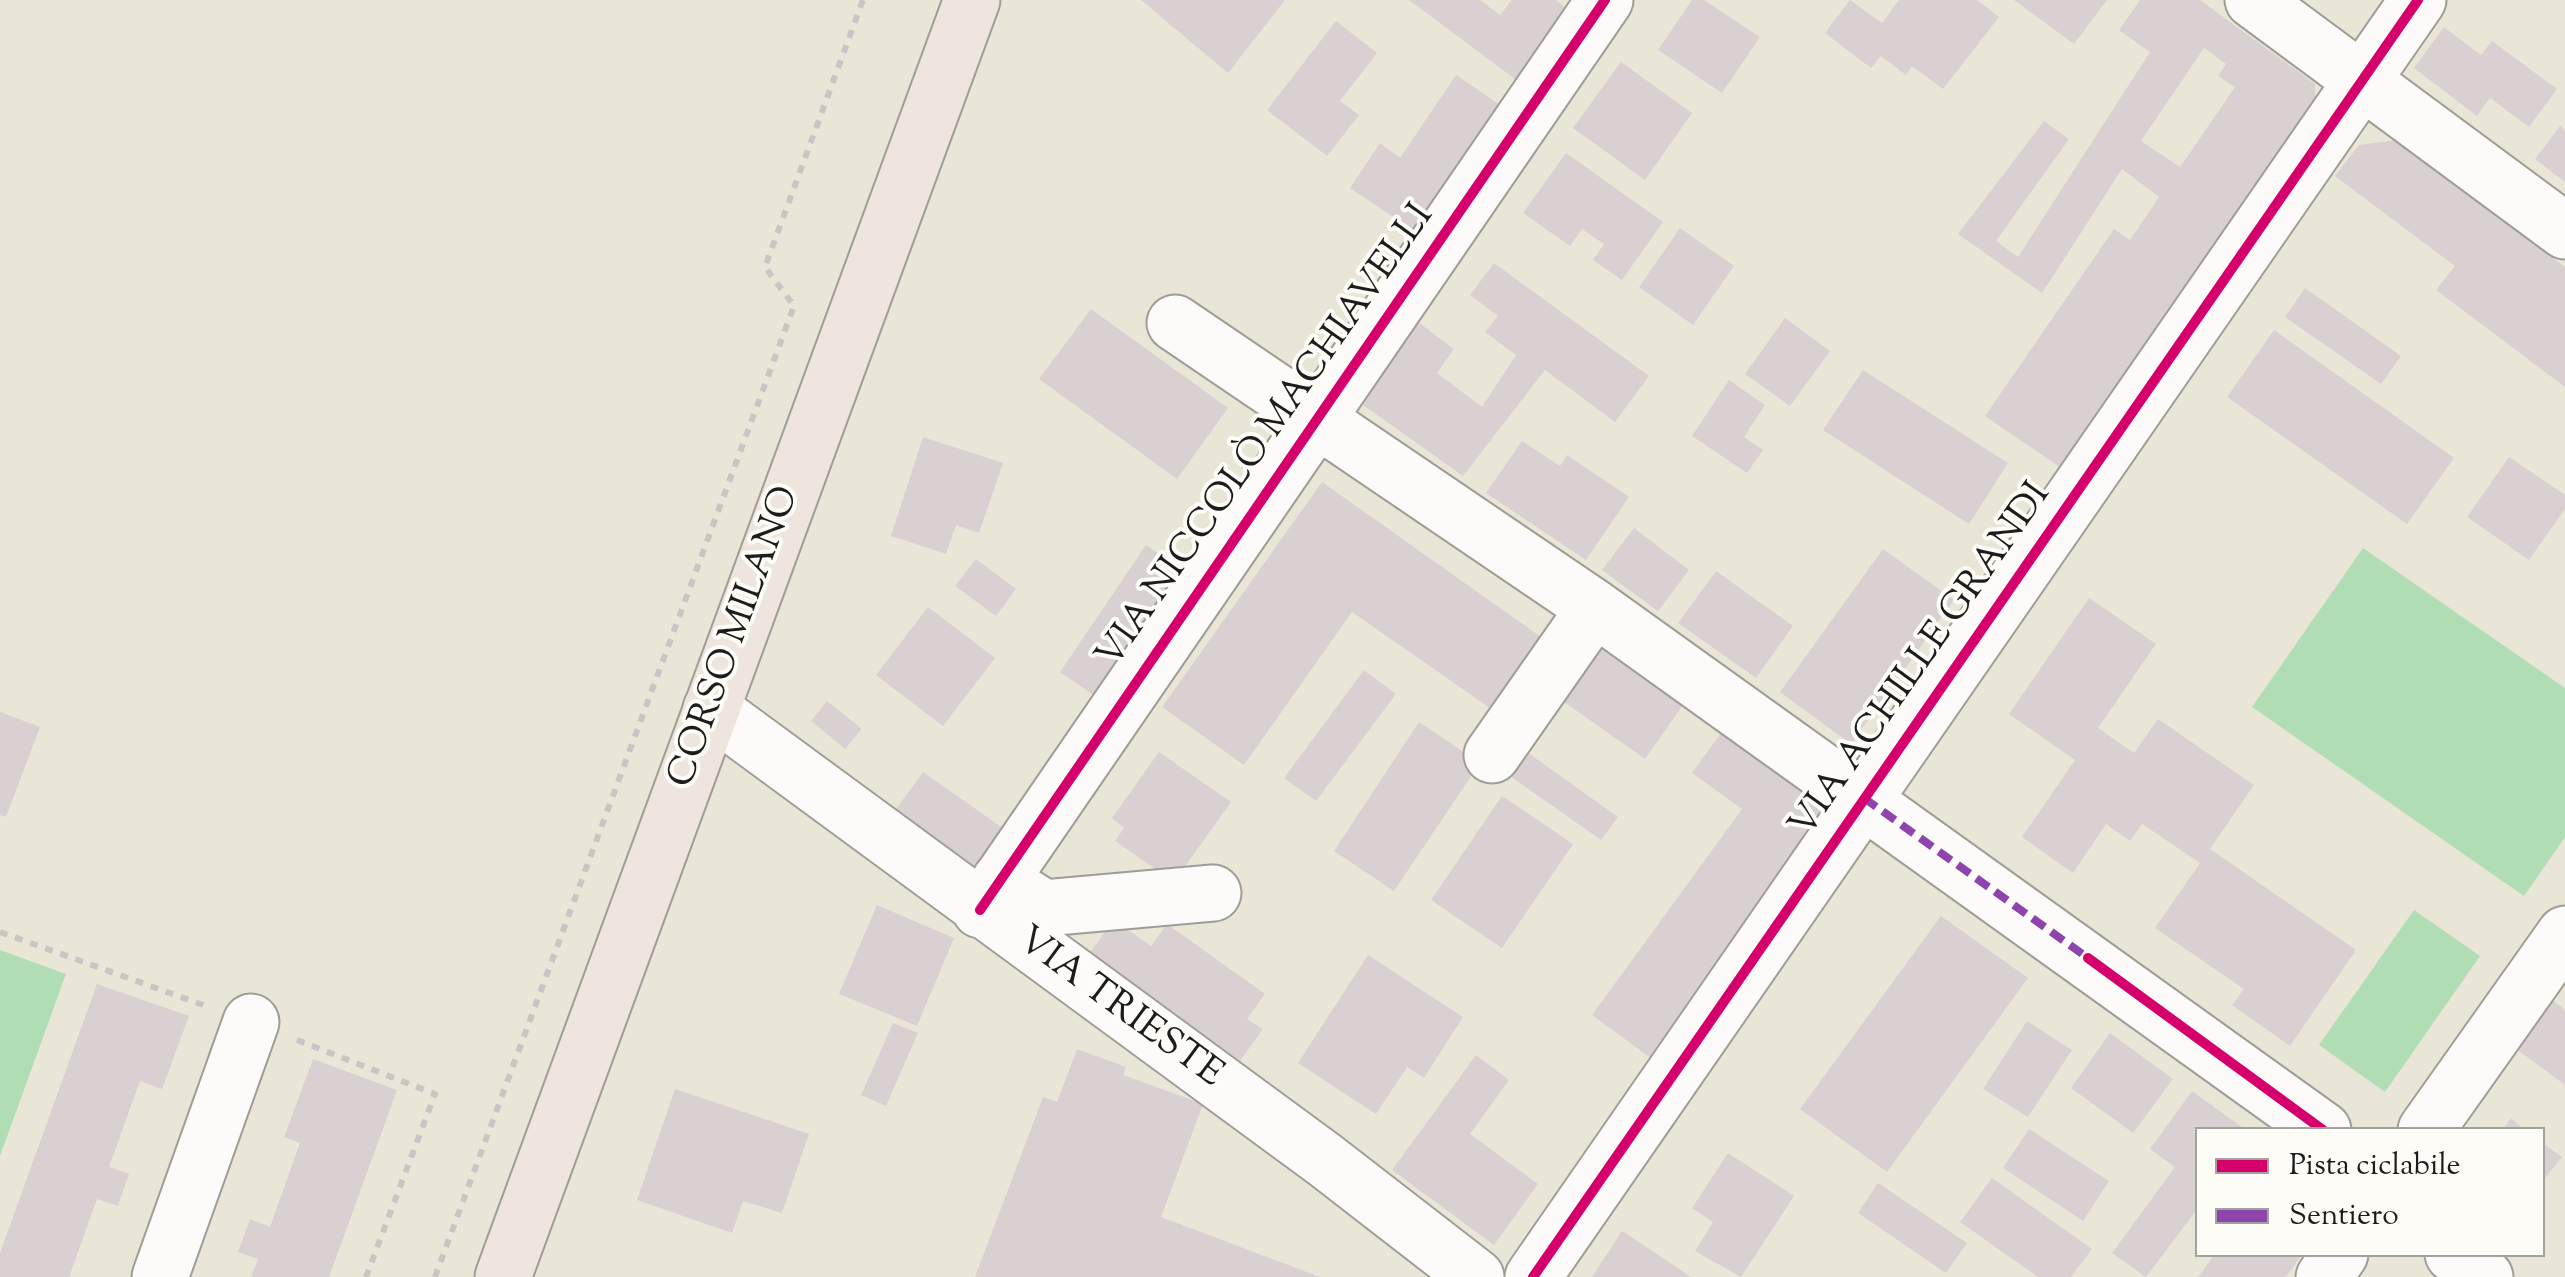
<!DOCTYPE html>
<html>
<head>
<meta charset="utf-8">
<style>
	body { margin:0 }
	#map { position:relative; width:2565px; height:1277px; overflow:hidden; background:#e9e6d8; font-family:"Sorts Mill Goudy",serif }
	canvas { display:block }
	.legend { position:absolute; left:2195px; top:1127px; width:350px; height:130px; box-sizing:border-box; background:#fdfcf7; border:2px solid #a3a29f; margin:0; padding:12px 18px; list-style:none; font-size:30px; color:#1c1c1c }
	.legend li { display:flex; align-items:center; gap:20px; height:50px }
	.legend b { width:50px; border:2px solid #a3a29f }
</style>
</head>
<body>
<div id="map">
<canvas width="2565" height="1277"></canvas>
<ul class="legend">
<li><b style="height:12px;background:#d6006c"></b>Pista ciclabile</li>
<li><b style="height:12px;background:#8e44ad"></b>Sentiero</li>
</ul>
</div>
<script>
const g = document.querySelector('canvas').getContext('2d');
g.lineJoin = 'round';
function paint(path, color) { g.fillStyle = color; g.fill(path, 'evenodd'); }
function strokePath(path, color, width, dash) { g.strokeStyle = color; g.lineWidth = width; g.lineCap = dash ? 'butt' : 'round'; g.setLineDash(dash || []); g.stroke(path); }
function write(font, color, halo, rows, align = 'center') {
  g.font = font + ' "Sorts Mill Goudy",serif'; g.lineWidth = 8; g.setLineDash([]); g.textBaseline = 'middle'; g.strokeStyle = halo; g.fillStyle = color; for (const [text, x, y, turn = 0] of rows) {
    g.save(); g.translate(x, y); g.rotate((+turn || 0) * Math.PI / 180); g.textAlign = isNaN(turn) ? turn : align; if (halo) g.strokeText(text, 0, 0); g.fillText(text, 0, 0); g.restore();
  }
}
paint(new Path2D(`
	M2363,548L2565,688V837L2524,896L2252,707Z
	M2414,910L2480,956L2385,1092L2319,1045Z
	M0,950L66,974L0,1156Z`), '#b0ddb4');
paint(new Path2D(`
	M1141,0H1285L1228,73Z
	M1409,0H1480L1500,15L1512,0H1556L1572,13L1519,82Z
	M1692,0H1704L1760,37L1722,93L1658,50Z
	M1850,0L1882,23L1899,0H1977L1999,17L1943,89L1912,66L1906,75L1881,56L1871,68L1825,33Z
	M2014,0H2107L2074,44Z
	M2140,0H2200L2315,84V98L2293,137L2064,470L1985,416L2114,229L2130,240L2159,197L2122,169L2042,293L1958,234L2044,121L2069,139L1996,241L2018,257L2150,52L2119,30ZM2204,48L2226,64L2218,76L2235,87L2180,167L2141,141Z
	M1336,21L1377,53L1340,101L1359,115L1327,156L1267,110Z
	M2444,27L2481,55L2492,41L2557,89L2529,127L2490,98L2477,116L2414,68Z
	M1621,62L1692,113L1645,180L1573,128Z
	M1456,75L1503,107L1417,233L1350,188L1380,143L1400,158Z
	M2560,126L2565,130V182L2535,159Z
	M2397,140L2565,267V387L2436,290L2455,266L2335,176L2359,145Z
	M1566,153L1663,222L1622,280L1593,260L1604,244L1582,229L1570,246L1523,213Z
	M1680,228L1734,266L1693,325L1639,287Z
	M1494,263L1649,376L1615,422L1545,370L1463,476L1363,405L1418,322L1454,349L1437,373L1482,407L1516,355L1485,332L1498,316L1470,295Z
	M2305,288L2401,356L2381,384L2285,317Z
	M1091,309L1228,408L1177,479L1039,379Z
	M1785,318L1830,351L1790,406L1745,374Z
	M2274,330L2454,458L2407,524L2227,397Z
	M1863,370L2008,463L1969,524L1823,430Z
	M1729,380L1765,405L1744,437L1763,450L1747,473L1692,436Z
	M923,437L1003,463L979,533L956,525L946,554L891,536Z
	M1522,441L1560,466L1567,455L1629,497L1586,560L1486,493Z
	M2509,457L2565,495V509L2529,560L2467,517Z
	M1322,482L1551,644L1500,715L1352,612L1244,765L1162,707Z
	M1634,528L1689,570L1658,611L1602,570Z
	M1146,545L1187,573L1102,701L1060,672Z
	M1883,549L1954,600L1851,744L1780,692Z
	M976,559L1016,589L996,616L955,586Z
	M1716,571L1793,626L1756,678L1678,623Z
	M2089,598L2156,644L2098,728L2134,753L2158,719L2254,785L2210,849L2356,950L2290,1046L2232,1005L2244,989L2155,928L2200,863L2142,824L2130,841L2106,824L2073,873L2022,837L2075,760L2009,714Z
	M928,607L995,658L943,726L876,675Z
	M1597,639L1686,701L1645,759L1557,697Z
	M1364,670L1396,694L1316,801L1284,778Z
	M827,701L862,729L845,749L811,721Z
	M0,712L40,727L6,817L0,815Z
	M1419,722L1480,763L1394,891L1334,851Z
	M1726,726L1823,796V831L1655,1061L1592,1015L1742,809L1692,773Z
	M1517,745L1618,817L1601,840L1500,769Z
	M1159,752L1231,802L1174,882L1115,841L1124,828L1112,818Z
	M923,772L1017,838L984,883L891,816Z
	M1502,796L1573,844L1502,948L1431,900Z
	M877,905L954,938L917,1026L839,994Z
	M1941,916L2028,978L1887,1172L1800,1109Z
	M1114,920L1151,946L1167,924L1265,994L1247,1019L1263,1029L1240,1061L1089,954Z
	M1368,955L1463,1017L1424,1078L1407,1067L1376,1114L1298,1063Z
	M97,984L189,1016L162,1089L140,1081L109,1167L129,1174L118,1206L97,1199L69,1277H0V1253Z
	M2552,1000L2565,1010V1085L2515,1048Z
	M2027,1021L2072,1050L2028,1117L1983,1089Z
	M893,1023L918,1033L886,1106L861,1095Z
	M2110,1033L2173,1079L2133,1133L2071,1088Z
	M1077,1049L1126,1067L1123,1075L1203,1104L1161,1217L1320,1277H975L1043,1097L1057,1102Z
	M1476,1055L1509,1080L1470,1134L1538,1184L1494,1245L1392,1170Z
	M313,1059L397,1090L329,1277H251L258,1259L238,1252L250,1219L270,1227L300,1143L284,1137Z
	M675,1089L809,1134L782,1213L743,1201L732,1233L637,1200Z
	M2192,1091L2246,1130H2198V1208L2146,1277L2112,1253L2175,1167L2150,1149Z
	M2511,1118L2525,1130H2503Z
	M2029,1129L2109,1181L2083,1221L2003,1168Z
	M2542,1143L2562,1157L2542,1182Z
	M1728,1153L1794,1196L1741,1277L1695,1251L1713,1222L1692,1208Z
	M1992,1178L2092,1249L2071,1277H2038L1960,1222Z
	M1878,1183L1967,1243L1946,1273L1858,1213Z
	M1622,1231L1691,1277H1592Z
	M2215,1254H2302L2286,1277H2198Z`), '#d9d0d2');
const minor = new Path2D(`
	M2253,0L2565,231
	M1175,323L1595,608L2323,1130
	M711,709L1325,1160L1476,1277
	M1492,755L1595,608
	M1000,880L1044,908L1213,893
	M980,910L1605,0
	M2426,1130L2565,934
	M2453,1254L2485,1277
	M160,1277L251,1022
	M1533,1277L2418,0
	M2324,1277L2340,1254`);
const major = new Path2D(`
	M503,1277L972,0`);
strokePath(minor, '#9f9d95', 59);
strokePath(major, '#9f9d95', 59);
strokePath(new Path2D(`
	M0,932L206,1006
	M297,1040L435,1094L366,1277
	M435,1277L794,306L765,267L863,0`), '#c7c6c3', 6, [8, 8]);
strokePath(minor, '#fcfbf9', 55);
strokePath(major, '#eee6de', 55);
strokePath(new Path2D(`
	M1864,798L2088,958`), '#8e44ad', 8, [15, 8]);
strokePath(new Path2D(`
	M980,910L1605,0
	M2088,958L2323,1130
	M1533,1277L2418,0`), '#d6006c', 10);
write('38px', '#1c1c1c', '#fdfcf7', [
	["VIA NICCOLÒ MACHIAVELLI",1268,438,-55],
	["CORSO MILANO",737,638,-70],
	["VIA ACHILLE GRANDI",1923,662,-55],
	["VIA TRIESTE",1118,1010,36]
]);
</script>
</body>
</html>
